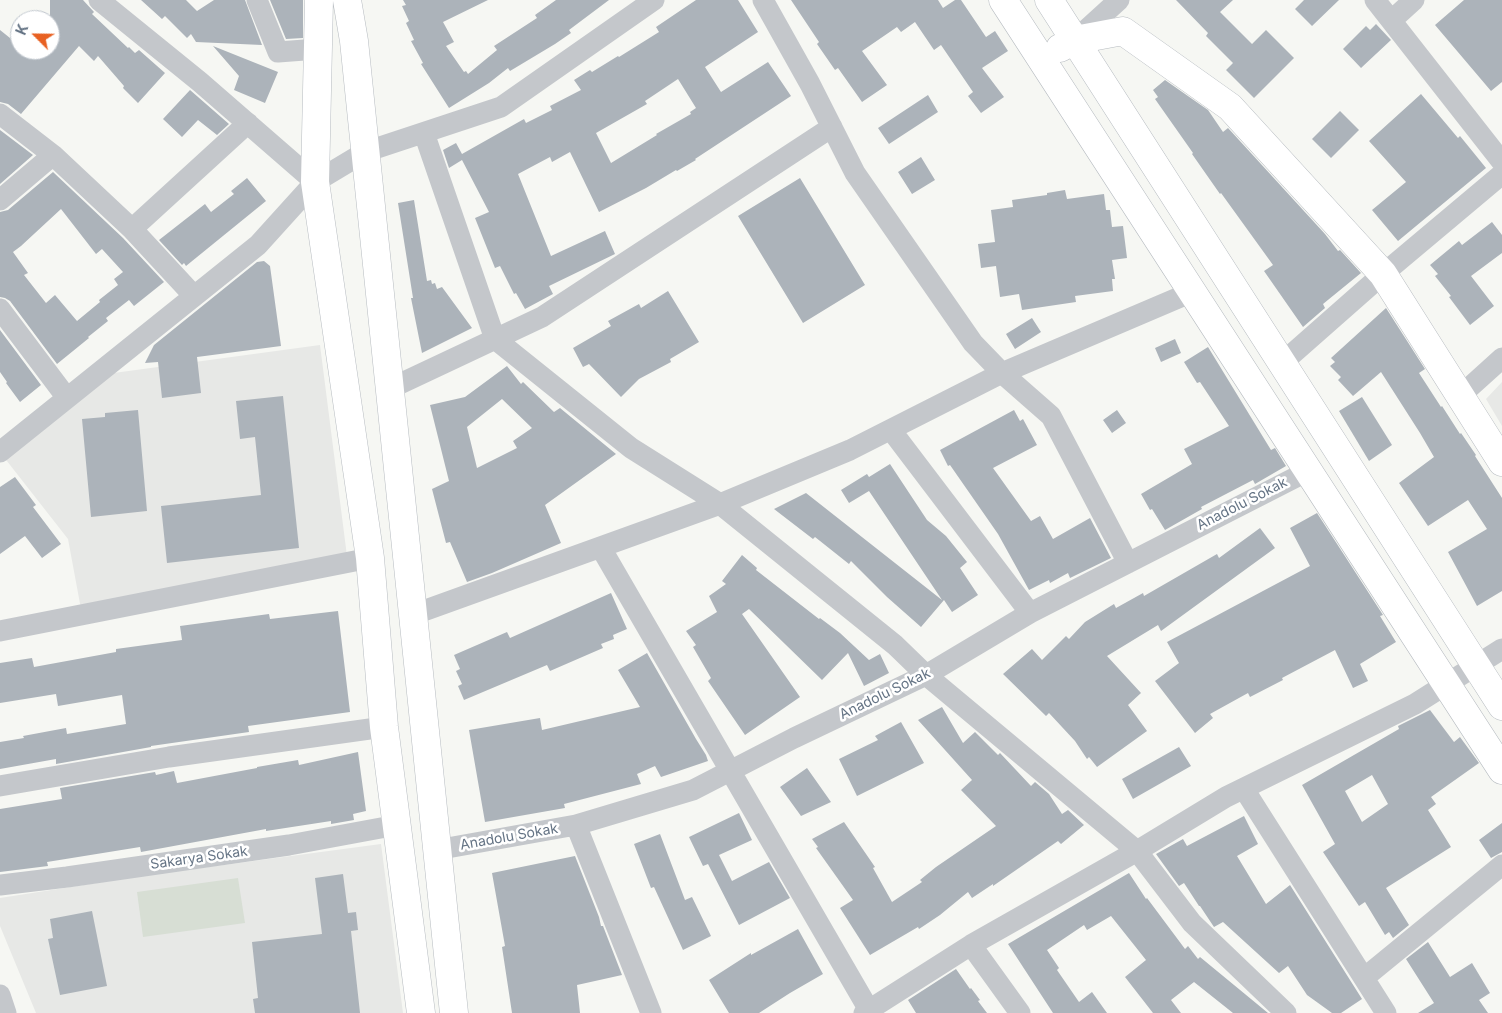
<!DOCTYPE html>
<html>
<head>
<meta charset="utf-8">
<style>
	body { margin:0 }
	#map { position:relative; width:1502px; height:1013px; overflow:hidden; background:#f6f7f3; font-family:Inter,sans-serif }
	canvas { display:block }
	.north { position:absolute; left:10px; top:10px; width:50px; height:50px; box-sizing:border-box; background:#fff; border:1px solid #c1c7ce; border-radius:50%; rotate:293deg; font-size:14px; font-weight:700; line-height:20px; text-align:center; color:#657485 }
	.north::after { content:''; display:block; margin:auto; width:18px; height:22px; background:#e86122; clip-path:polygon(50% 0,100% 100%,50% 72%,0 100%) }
</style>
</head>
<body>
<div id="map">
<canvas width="1502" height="1013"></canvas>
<div class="north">K</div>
</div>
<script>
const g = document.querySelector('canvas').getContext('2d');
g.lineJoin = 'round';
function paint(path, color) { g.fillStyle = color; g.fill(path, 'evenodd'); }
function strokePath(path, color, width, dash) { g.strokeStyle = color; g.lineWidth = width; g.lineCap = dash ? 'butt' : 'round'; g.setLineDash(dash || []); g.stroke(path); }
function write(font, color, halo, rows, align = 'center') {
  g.font = font + ' Inter,sans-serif'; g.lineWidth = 5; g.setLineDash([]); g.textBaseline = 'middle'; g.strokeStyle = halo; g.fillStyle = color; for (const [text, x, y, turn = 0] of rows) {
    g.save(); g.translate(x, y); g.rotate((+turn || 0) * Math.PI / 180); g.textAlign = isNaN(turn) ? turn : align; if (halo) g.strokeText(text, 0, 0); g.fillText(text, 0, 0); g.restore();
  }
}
paint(new Path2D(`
	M320,345L348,564L81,609L68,539L3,456L99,375Z
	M1502,382V426L1486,399Z
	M381,844L403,1013H36L0,926V898L141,876Z`), '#e7e8e6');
paint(new Path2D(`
	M238,878L245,923L143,937L137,892Z`), '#d7ded4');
paint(new Path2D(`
	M50,0H83L94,12L92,14L128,48L129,47L135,53L139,50L165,73L138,103L123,88L124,86L98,56L94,61L79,46L21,114L8,104L0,102V30L20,46V50H25L32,55L37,50H50Z
	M141,0H186L197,11L214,0H245L262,45L196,42L191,34L187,38L165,16L162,19Z
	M270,0H303V38L286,39Z
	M403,0H488L443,22L454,42L446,46L464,72L466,71L468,74L497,50L494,46L537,18L535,15L556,0H609L569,30L571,33L555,44L510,71L508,68L489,83L449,108L421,64L423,63L411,41L414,40L406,23L409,21L402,6L406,5Z
	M696,0H738L758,32L705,67L721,92L768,62L791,96L695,159L696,160L677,171L676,170L646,188L599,212L570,152L552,162L550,157L518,174L551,256L605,231L615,254L549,286L553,294L525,309L516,293L514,294L500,266L495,268L475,218L489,212L462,160L449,168L443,150L456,143L462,154L524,119L526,123L552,110L550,106L581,90L574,80L590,70L592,72L618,56L619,57L659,32L656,27ZM678,79L696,108L690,112L691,114L656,134L657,135L611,163L596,133L647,104L645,101Z
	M791,0H938L943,8L955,0H961L986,37L995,31L1008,51L982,68L1004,97L981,113L968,96L973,92L941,45L934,50L915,22L901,32L897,27L862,51L887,85L862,102L838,68L835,70L817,44L819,42Z
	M1176,0H1233L1220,12L1252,44L1266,30L1294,58L1254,98L1226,70L1233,63L1206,36L1208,33Z
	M1304,0H1339L1312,26L1295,9Z
	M1464,0H1502V82L1491,91L1435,25Z
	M1376,24L1391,40L1361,68L1343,49L1366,26L1370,30Z
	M213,46L278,72L265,103L234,90L239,76Z
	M1165,80L1208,110L1223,132L1228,128L1325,234L1338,251L1340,250L1361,273L1323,304L1325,308L1303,327L1264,271L1273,265L1221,193L1220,194L1192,154L1193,153L1155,99L1158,97L1153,90Z
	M190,90L229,124L217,135L198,120L182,137L163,119Z
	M1421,94L1458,138L1460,136L1486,168L1398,241L1372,210L1406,182L1369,141Z
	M928,95L938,112L889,144L878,128Z
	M1340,111L1359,130L1331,158L1312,139Z
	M0,130L33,155L0,184Z
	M921,157L935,180L912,194L898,172Z
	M53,172L123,238L164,282L134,306L129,300L106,318L108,321L88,337L89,338L57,364L10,301L5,298L0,297V212L8,210ZM61,209L96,254L102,249L123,272L114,279L118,285L99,300L100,302L77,321L55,295L46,303L24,275L28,273L13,252L21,246Z
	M247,178L266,201L186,266L184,263L182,265L159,240L205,204L211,212L234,194L231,191Z
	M800,178L865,285L803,323L738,216Z
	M1065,190L1067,199L1104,194L1106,210H1110L1112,227L1123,226L1127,258L1112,260L1115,279H1112L1113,291L1075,296L1076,302L1022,310L1019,294L1000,297L996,266L981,268L978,244L995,242L991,210L1013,207L1012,200L1047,195V193Z
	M414,200L427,281L431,280L432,284L435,283L437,289L442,287L472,328L422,353L411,298H413L398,203Z
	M1492,222L1502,235V253L1471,276L1494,306L1470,325L1449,297L1451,296L1435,276L1438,274L1430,265L1459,241L1462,245Z
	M264,261L270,266L281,346L197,357L201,393L162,398L158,362L145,363L154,345L257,262Z
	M668,291L699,342L670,359L671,362L639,379L621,397L589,364L583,367L573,348L611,326L608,321L639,304L641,308Z
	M1386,308L1425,369L1419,373L1441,407L1442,406L1460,434L1461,433L1476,455L1475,456L1502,498V591L1477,606L1448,552L1487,529L1468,500L1428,526L1399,483L1434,457L1420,433L1381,372L1353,396L1338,380L1341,377L1330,366L1335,362L1331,358Z
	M1032,318L1041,332L1015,349L1006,334Z
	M0,330L41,385L20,402L6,383L7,382L0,372Z
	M1175,339L1181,353L1161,362L1155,348Z
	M1208,347L1271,450L1275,448L1286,466L1255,484L1253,480L1201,507L1202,509L1165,530L1152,509L1150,510L1141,494L1192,464L1184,449L1229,426L1200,382L1197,383L1184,362Z
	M507,366L521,384L523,382L554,412L560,408L616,454L545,505L561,543L492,573L467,582L450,542L446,543L432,489L449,481L430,405L465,397ZM502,399L532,428L513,441L517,448L477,468L467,427Z
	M283,396L299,548L167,563L161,506L261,495L255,437L240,439L236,401Z
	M1362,397L1392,445L1369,461L1339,411Z
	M138,410L147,511L91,517L82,419L105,417V413Z
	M1014,410L1020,421L1023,419L1037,445L993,468L1031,521L1040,516L1053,539L1090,518L1111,558L1070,578L1068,573L1050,583L1049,580L1029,590L998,534L950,465L948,466L940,450Z
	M1117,410L1126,423L1112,433L1103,420Z
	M890,464L927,520L946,536L967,562L960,568L978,595L952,612L944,600L921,627L887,597L851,561L849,564L815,537L813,539L774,509L806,493L942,600L869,491L849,503L841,490L867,474L869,477Z
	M15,477L36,505L33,507L61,544L42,558L25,536L0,554V487Z
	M1317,513L1383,615L1380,616L1396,642L1360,664L1368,681L1353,688L1335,650L1282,678L1283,680L1250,697L1248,693L1210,714L1213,718L1195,733L1155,681L1179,663L1167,642L1310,566L1290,528Z
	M1260,528L1275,548L1161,631L1158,625L1107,656L1141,693L1128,705L1147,731L1097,767L1089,757L1087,759L1075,741L1049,713L1046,716L1003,674L1032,649L1042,660L1066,636L1069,639L1085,622L1114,604L1116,608L1143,593L1144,596L1217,554L1219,558Z
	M742,555L757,568L756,570L819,619L820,618L840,633L869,660L880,654L889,673L864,686L848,653L822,680L749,609L742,614L800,697L745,735L708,681L711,678L693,647L696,645L686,631L717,612L709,596L726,584L722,581Z
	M611,593L627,629L613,635L614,639L601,644L603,648L550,671L547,665L464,700L458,686L462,684L456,671L460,669L454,655L507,632L510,638Z
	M338,611L350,712L248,726L249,732L151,746V747L56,764V759L0,769V742L24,738L23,736L66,728L67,734L126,724L122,695L58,706L56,694L0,703V663L32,658L34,667L116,652V649L182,640L180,626L269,614L270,619Z
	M647,653L696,739L706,755L708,761L661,777L655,766L637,774L641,784L564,804L565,808L485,822L469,730L540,718L542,730L640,707L618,670Z
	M942,707L963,743L975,732L998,755L1000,753L1031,786L1035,782L1049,794L1062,814L1068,810L1084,825L1061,844L1058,841L993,886V884L972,898L968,892L940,915L919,929L918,927L870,955L840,908L853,900L816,848L818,847L812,839L844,822L875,867L873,868L892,902L922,882L920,880L936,867L996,826L961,790L972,780L918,720Z
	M1430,710L1454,742L1460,737L1479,763L1431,797L1436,804L1428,810L1451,847L1386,888L1409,925L1393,938L1389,932L1385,935L1365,902L1359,906L1323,852L1335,844L1302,785L1399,729L1398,726ZM1372,775L1388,804L1362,822L1345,791Z
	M901,722L924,763L857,796L839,759L878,740L875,736Z
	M1179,747L1191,766L1133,799L1122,779Z
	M358,752L366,811L353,814L354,820L331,824V821L266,831V829L141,852L140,847L47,862L48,866L0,872V809L62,799L60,788L155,772L156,775L174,771L177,783L257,768V767L298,760L299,765Z
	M807,768L831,802L801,816L780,787Z
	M739,813L752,840L719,855L732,881L769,862L790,898L739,925L708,864L703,866L689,837Z
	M1244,816L1258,844L1237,856L1266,904L1290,885L1362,999L1341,1013H1332L1307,995L1288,966L1279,973L1223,922L1214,927L1200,906H1199L1184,883L1179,886L1156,854L1183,839L1187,846Z
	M1502,823V852L1491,858L1479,840Z
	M660,834L685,900L692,897L711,936L683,950L654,887L651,888L634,844Z
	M575,856L599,917L601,926H603L622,975L577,985L580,1013H512L502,947L505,946L492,873Z
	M1129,873L1146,899L1147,898L1185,949L1188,946L1198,959L1200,957L1268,1013H1233L1194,982L1171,1000L1181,1013H1153L1125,977L1146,960L1111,916L1087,930L1084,925L1047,950L1059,968L1057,970L1079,1002L1092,992L1107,1013H1053L1008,944Z
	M343,874L348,913L356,912L358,930L351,931L360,1013H255L253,999L258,998L252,942L322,934L315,878Z
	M92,911L107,986L60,995L48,939L53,938L50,919Z
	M798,929L823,974L790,993L759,1013H729L709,980L751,953V955Z
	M1428,942L1450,977L1472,963L1490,993L1479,1000L1488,1013H1418L1434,1003L1406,959Z
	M956,969L970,989L971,988L980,1000L978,1001L987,1013H916L908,1000Z`), '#acb3ba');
const secondary = new Path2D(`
	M319,0L315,182L370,558L384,727L421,1013
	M347,0L354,41L454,1013
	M1003,0L1502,770
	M1049,0L1502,706
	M1060,48L1075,40L1123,31L1230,107L1383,274L1502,462`);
strokePath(secondary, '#b6bbc0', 29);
strokePath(new Path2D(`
	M99,0L200,82L315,182
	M257,0L278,52L318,49
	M763,0L810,84L855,173L973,343L1002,373L1051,416L1128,563
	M1375,0L1502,162
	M1392,20L1414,0
	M1075,40L1119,0
	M0,114L53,155L132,229L194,296
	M424,133L495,339L631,448L720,504L895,645L926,675L1137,851L1192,923L1286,1013
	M0,200L53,155
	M132,229L248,123
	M0,309L67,398
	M1282,363L1383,274L1502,174
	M389,389L542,317L832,127
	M1460,396L1502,358
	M891,430L1030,613
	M0,452L258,245L315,182L365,152L501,107L654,0
	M601,548L869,1010
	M412,615L720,504L850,450L1002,373L1192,292
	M0,631L370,558
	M0,786L169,757L384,727
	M1244,789L1386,1013
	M576,825L651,1013
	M436,850L576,825L693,790L794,738L926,675L1030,613L1308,471
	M0,885L67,877L289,845L397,825
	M971,945L1020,1013
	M1364,978L1502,865
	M0,995L6,1013
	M864,1013L971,945L1137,851L1226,797L1415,704L1502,649`), '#c4c7cb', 21);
strokePath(secondary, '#fff', 28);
write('14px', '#657485', '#fff', [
	["Anadolu Sokak",1242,504,-27],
	["Anadolu Sokak",885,694,-26],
	["Anadolu Sokak",509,837,-10],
	["Sakarya Sokak",199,858,-8]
]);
</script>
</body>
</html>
